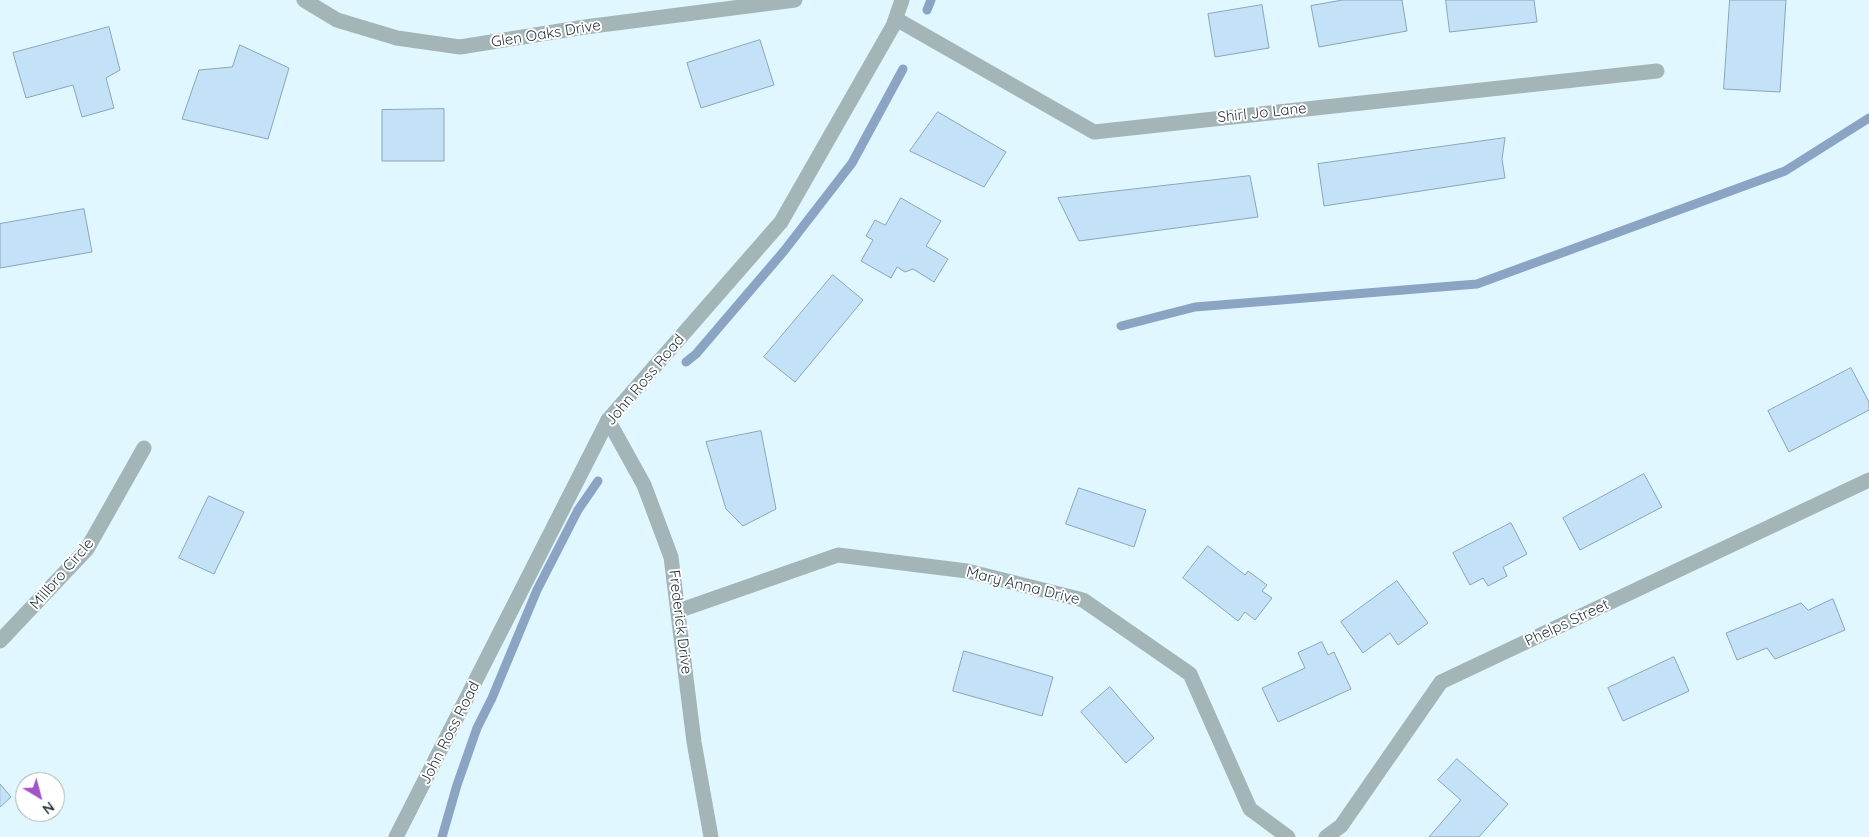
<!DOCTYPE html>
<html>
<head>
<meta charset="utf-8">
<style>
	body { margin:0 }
	#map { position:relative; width:1869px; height:837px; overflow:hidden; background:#e1f7ff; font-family:Quicksand,sans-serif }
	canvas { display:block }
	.north { position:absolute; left:15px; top:772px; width:50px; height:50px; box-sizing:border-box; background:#fff; border:1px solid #a9afb1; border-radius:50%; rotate:143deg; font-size:14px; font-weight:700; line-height:20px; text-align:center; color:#28373c }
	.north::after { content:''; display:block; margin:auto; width:18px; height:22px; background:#a154c6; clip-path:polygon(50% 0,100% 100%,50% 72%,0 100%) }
</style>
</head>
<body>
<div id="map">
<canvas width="1869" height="837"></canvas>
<div class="north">N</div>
</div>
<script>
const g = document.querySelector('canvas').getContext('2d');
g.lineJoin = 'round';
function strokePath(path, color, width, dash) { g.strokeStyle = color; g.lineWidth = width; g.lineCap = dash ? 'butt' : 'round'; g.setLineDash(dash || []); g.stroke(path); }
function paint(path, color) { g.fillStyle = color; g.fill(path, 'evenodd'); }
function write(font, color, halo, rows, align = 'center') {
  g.font = font + ' Quicksand,sans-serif'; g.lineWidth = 4; g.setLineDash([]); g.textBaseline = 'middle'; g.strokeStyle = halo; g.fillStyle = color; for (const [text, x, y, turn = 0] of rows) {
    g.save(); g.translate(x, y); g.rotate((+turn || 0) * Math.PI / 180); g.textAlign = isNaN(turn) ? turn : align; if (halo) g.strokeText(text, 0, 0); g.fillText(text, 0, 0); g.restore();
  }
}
strokePath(new Path2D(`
	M927,10L931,0
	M1121,326L1195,307L1477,284L1785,171L1869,118
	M686,362L696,354L784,251L852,163L903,69
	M442,837L457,785L477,728L492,698L537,590L578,510L598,481`), '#8ba4c4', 9);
const building = new Path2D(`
	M1343,0H1402L1407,31L1319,47L1311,6Z
	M1446,0H1534L1537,22L1450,32Z
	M1730,0H1786L1780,92L1724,89Z
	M1262,5L1269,48L1215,57L1208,14Z
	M109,27L120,70L106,78L114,108L82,117L73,85L26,98L13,53Z
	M760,40L774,85L701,108L687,63Z
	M240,45L289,68L268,139L182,119L199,70L232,67Z
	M444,109V161H382V110Z
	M938,112L1006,152L984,187L910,151Z
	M1505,138L1502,159L1505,178L1324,206L1318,164Z
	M1250,176L1258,217L1079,241L1058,198Z
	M901,198L941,221L926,246L948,259L934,282L913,269L905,272L897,267L891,278L861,261L873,240L866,236L875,220L885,225Z
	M84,209L92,252L0,268V224Z
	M833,275L863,300L795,382L764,357Z
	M1851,368L1869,402V410L1789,452L1768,411Z
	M761,431L776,509L743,526L726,509L706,442Z
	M1644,474L1662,507L1580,550L1563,518Z
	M1079,488L1146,510L1134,547L1066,524Z
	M209,496L244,512L214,574L179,558Z
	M1511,523L1527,554L1503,567L1507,576L1488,586L1483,578L1470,585L1453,553Z
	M1208,546L1245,575L1248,571L1267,585L1262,591L1272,598L1255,620L1245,612L1238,621L1183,578Z
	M1397,581L1428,623L1398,645L1390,633L1363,653L1341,622Z
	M1833,599L1845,630L1775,659L1767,648L1737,660L1726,633L1801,603L1808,610Z
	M1322,642L1328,655L1334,652L1351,689L1278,722L1262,688L1305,668L1298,653Z
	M964,651L1053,677L1042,716L953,691Z
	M1674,657L1689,691L1623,721L1608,688Z
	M1110,687L1154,738L1126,763L1081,712Z
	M1457,759L1508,804L1479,837H1429L1461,800L1438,780Z
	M0,784L11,797L0,807Z`);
paint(building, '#c3e2f8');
strokePath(building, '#88a5b9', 1);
strokePath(new Path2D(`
	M304,0L337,20L397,38L460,47L585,27L795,0
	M896,19L1094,132L1657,71
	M608,420L644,485L671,557L694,742L711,837
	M678,611L838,555L967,571L1083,600L1190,674L1250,809L1288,837
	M0,641L87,549L144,448
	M1326,837L1341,826L1441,682L1869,480`), '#a4b5b7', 15);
strokePath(new Path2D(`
	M396,837L608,420L781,222L893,26L902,0`), '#a4b5b7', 15);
write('15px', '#28373c', '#fff', [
	["Glen Oaks Drive",546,34,-9],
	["Shirl Jo Lane",1262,113,-6],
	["John Ross Road",645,380,-50],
	["Millbro Circle",62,574,-49],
	["Mary Anna Drive",1023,586,14],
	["Frederick Drive",680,622,83],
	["Phelps Street",1567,623,-25],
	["John Ross Road",450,733,-63]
]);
</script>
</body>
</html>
